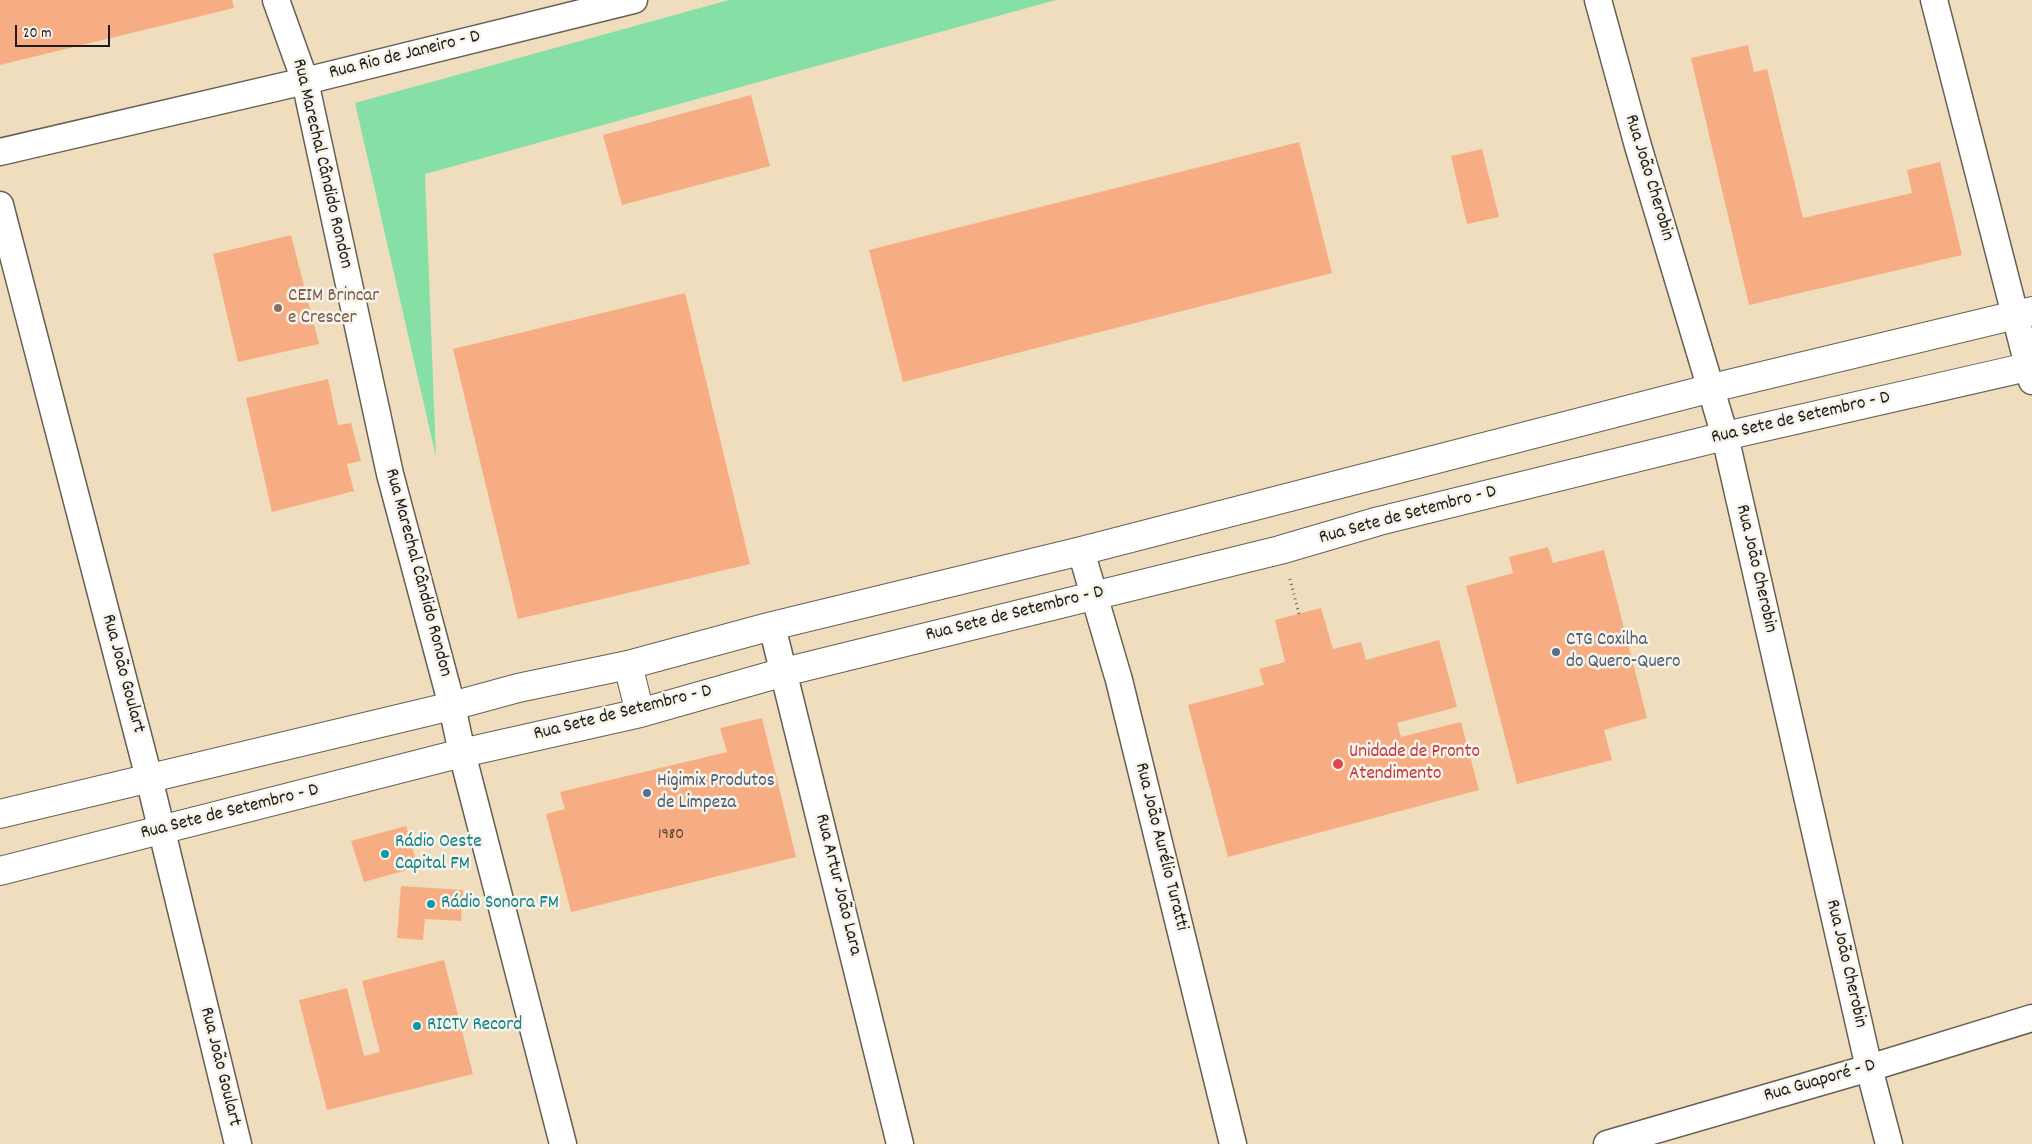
<!DOCTYPE html>
<html>
<head>
<meta charset="utf-8">
<style>
	body { margin:0 }
	#map { position:relative; width:2032px; height:1144px; overflow:hidden; background:#f0ddbd; font-family:Dekko,sans-serif }
	canvas { display:block }
	.scale { position:absolute; left:15px; top:25px; width:95px; height:22px; box-sizing:border-box; border:2px solid #1c1c1c; border-top:0; padding-left:6px; font-size:15px; line-height:18px; white-space:nowrap; color:#1c1c1c; -webkit-text-stroke:4px #f7f3e8; paint-order:stroke }
</style>
</head>
<body>
<div id="map">
<canvas width="2032" height="1144"></canvas>
<div class="scale">20 m</div>
</div>
<script>
const g = document.querySelector('canvas').getContext('2d');
g.lineJoin = 'round';
function paint(path, color) { g.fillStyle = color; g.fill(path, 'evenodd'); }
function strokePath(path, color, width, dash) { g.strokeStyle = color; g.lineWidth = width; g.lineCap = dash ? 'butt' : 'round'; g.setLineDash(dash || []); g.stroke(path); }
function write(font, color, halo, rows, align = 'center') {
  g.font = font + ' Dekko,sans-serif'; g.lineWidth = 5; g.setLineDash([]); g.textBaseline = 'middle'; g.strokeStyle = halo; g.fillStyle = color; for (const [text, x, y, turn = 0] of rows) {
    g.save(); g.translate(x, y); g.rotate((+turn || 0) * Math.PI / 180); g.textAlign = isNaN(turn) ? turn : align; if (halo) g.strokeText(text, 0, 0); g.fillText(text, 0, 0); g.restore();
  }
}
paint(new Path2D(`
	M729,0H1056L425,174L436,457L355,103Z`), '#86e0a6');
paint(new Path2D(`
	M0,0H232L234,8L0,65Z
	M1748,45L1754,72L1767,69L1803,218L1912,193L1907,170L1940,162L1962,255L1749,305L1691,58Z
	M751,95L770,166L622,205L603,135Z
	M1299,142L1332,273L903,382L869,250Z
	M1482,149L1499,217L1467,224L1451,156Z
	M291,235L319,344L238,362L213,254Z
	M685,293L750,564L518,619L453,349Z
	M328,379L338,425L351,423L361,461L347,464L354,491L272,512L246,398Z
	M1548,547L1553,563L1604,550L1647,718L1604,730L1612,760L1517,784L1466,586L1513,573L1509,557Z
	M1321,608L1333,649L1361,642L1366,660L1439,640L1457,707L1397,723L1401,737L1461,722L1479,790L1228,857L1188,705L1264,685L1259,669L1285,662L1275,620Z
	M762,718L796,857L571,912L546,814L565,809L560,792L727,752L720,728Z
	M406,826L418,867L364,882L351,841Z
	M401,886L463,890L461,921L425,919L423,940L397,938Z
	M444,960L473,1074L327,1110L299,1000L347,988L364,1056L380,1052L362,981Z`), '#f7ad84');
const minor = new Path2D(`
	M276,0L305,81L390,474L452,706L462,753L563,1144
	M1598,0L1638,146L1725,436L1869,1068L1889,1144
	M1934,0L2032,381
	M0,152L305,81L634,0
	M0,205L149,778L238,1144
	M1081,551L1119,680L1233,1144
	M772,626L900,1144
	M1607,1144L1869,1068L2032,1018`);
const tertiary = new Path2D(`
	M628,665L640,713
	M0,814L452,706L518,688L628,665L772,626L1081,551L1712,388L2032,311
	M0,871L462,753L640,713L784,672L1280,550L1379,521L1725,436L2032,366`);
strokePath(minor, '#666054', 29);
strokePath(tertiary, '#666054', 30);
strokePath(new Path2D(`
	M1290,579L1299,614`), '#666054', 3, [1, 4]);
strokePath(minor, '#fff', 26);
strokePath(tertiary, '#fff', 28);
for (const [x, y, r, color] of [
	[278,308,5,"#8d6e63"],
	[1556,652,5,"#5c6f8a"],
	[1338,764,6,"#e0444e"],
	[647,793,5,"#5c6f8a"],
	[385,854,5,"#0f9aa8"],
	[431,904,5,"#0f9aa8"],
	[417,1026,5,"#0f9aa8"]
]) { const dot = new Path2D(); dot.arc(x, y, r, 0, 2 * Math.PI); g.fillStyle = color; g.fill(dot); strokePath(dot, '#f7f3e8', 2); }
write('16px', '#534036', null, [
	["1980",671,836]
]);
write('19px', '#1c1c1c', '#f7f3e8', [
	["Rua Rio de Janeiro - D",405,56,-14],
	["Rua Marechal Cândido Rondon",321,164,77],
	["Rua João Cherobin",1648,178,73],
	["Rua Sete de Setembro - D",1801,419,-13],
	["Rua Sete de Setembro - D",1408,516,-15],
	["Rua João Cherobin",1755,569,77],
	["Rua Marechal Cândido Rondon",417,573,75],
	["Rua Sete de Setembro - D",1015,615,-14],
	["Rua João Goulart",122,674,75],
	["Rua Sete de Setembro - D",623,714,-14],
	["Rua Sete de Setembro - D",230,813,-14],
	["Rua João Aurélio Turatti",1160,847,76],
	["Rua Artur João Lara",837,885,76],
	["Rua João Cherobin",1845,964,77],
	["Rua João Goulart",219,1067,76],
	["Rua Guaporé - D",1820,1082,-16]
]);
write('19px', '#785e54', '#f7f3e8', [
	["CEIM Brincar",288,297],
	["e Crescer",288,319]
], 'left');
write('19px', '#4e5e75', '#f7f3e8', [
	["CTG Coxilha",1566,641],
	["do Quero-Quero",1566,663],
	["Higimix Produtos",657,782],
	["de Limpeza",657,804]
], 'left');
write('19px', '#be3a42', '#f7f3e8', [
	["Unidade de Pronto",1349,753],
	["Atendimento",1349,775]
], 'left');
write('19px', '#0d838f', '#f7f3e8', [
	["Rádio Oeste",395,843],
	["Capital FM",395,865],
	["Rádio Sonora FM",441,904],
	["RICTV Record",427,1026]
], 'left');
</script>
</body>
</html>
